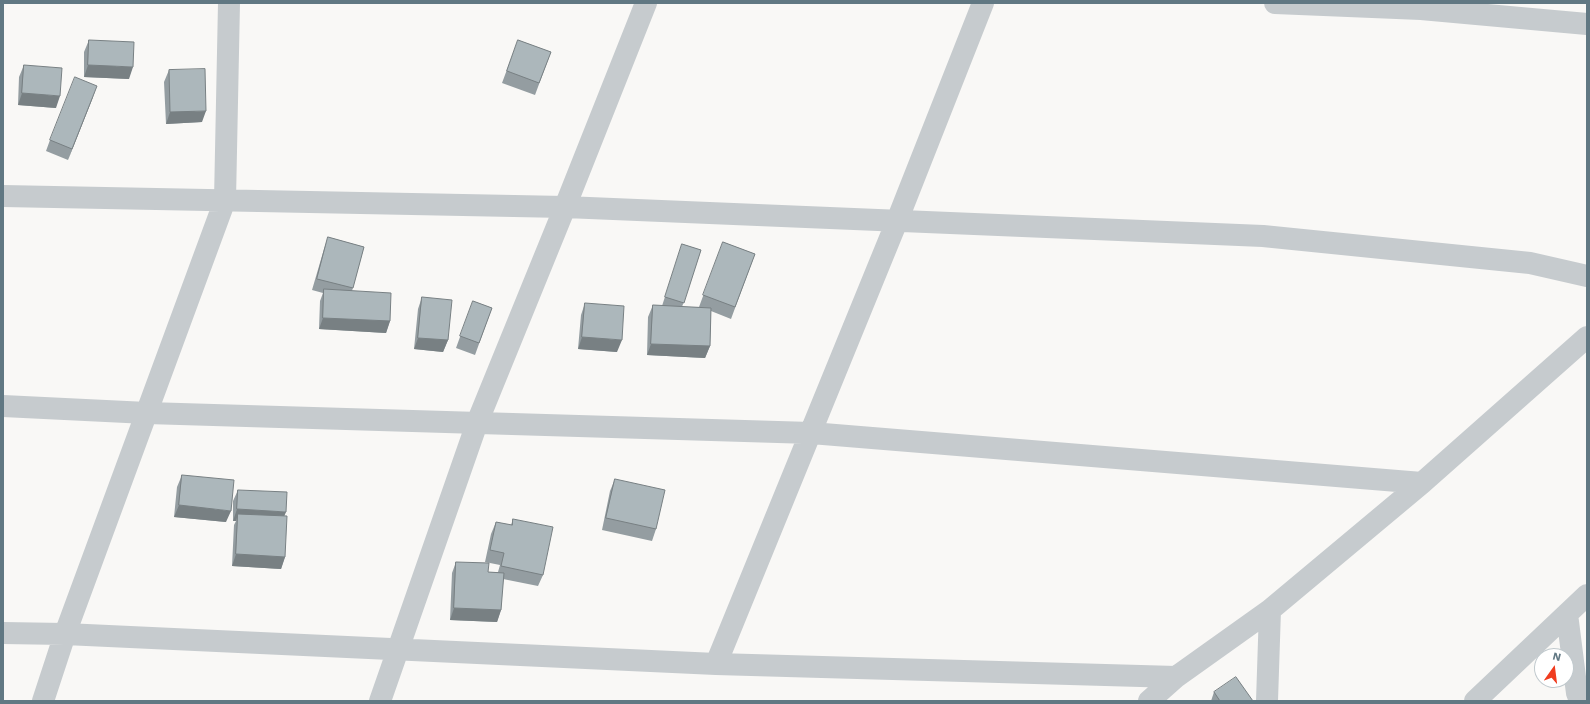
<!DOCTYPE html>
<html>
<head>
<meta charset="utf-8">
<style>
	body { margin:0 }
	#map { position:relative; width:1590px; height:704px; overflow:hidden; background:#f9f8f6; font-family:"Work Sans",sans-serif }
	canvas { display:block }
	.frame { position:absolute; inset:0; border:4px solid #617883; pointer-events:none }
	.north { position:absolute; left:1534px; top:648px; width:40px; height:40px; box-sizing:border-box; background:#fff; border:1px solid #c0c9cd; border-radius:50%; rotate:14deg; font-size:11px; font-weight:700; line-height:16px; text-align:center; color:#617883 }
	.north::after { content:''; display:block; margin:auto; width:14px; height:18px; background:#f03c1f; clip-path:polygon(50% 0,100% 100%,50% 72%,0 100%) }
</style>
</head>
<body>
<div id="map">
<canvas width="1590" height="704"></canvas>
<div class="frame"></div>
<div class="north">N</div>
</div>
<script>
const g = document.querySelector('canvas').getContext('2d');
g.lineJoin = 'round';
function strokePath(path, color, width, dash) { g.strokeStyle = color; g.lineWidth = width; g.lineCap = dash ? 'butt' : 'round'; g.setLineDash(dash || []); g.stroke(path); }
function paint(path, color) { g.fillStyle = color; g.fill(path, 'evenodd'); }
strokePath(new Path2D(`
	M1275,3L1421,9L1587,24
	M3,196L565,207L1263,236L1530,263L1587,276
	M3,406L147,413L811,433L1422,483
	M1567,614L1577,693L1580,701
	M3,633L65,634L716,664L1176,677
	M716,664L897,221L983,3
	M43,701L65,634L225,200L229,3
	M380,701L477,423L565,207L646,3
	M1149,701L1176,677L1270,610L1422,483L1587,337
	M1267,701L1270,610
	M1475,701L1587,595`), '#c6cbce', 22);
paint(new Path2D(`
	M89,40L129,79L84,77V52Z
	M518,40L551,52L535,95L502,83Z
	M24,65L56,108L18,105L19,77Z
	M169,70L202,122L166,124L164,82Z
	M93,97L68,160L46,151L50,140Z
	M328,237L364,247L352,291L390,321L386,333L319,329L320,301L323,293L312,290L324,249Z
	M723,242L755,254L731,319L711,311L710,346L705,358L647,355L648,317L653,305L662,306L682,244L701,250L682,307H701H699Z
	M422,297L448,340L443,352L414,349L418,309Z
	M473,301L492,308L475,355L456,348Z
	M585,303L617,352L578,349L581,315Z
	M182,475L226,522L174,517L177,487Z
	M615,479L656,529L652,541L602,530L610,491Z
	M238,490L284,516L285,557L281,569L232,566L234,525L236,521H233V501Z
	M513,519L543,575L538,586L503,579L501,610L497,622L450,620L452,573L456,562L488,572H498L500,565L485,562L491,534L496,522L511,525Z
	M1214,692L1253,701H1211Z`), '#949da1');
paint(new Path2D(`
	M88,65L133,67L129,79L84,77Z
	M97,86L93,97L68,160L72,149Z
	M22,93L60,96L56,108L18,105Z
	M206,111L202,122L166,124L170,112Z
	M323,318L390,321L386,333L319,329Z
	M582,337L622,340L617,352L578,349Z
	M418,338L448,340L443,352L414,349Z
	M651,344L710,346L705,358L647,355Z
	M179,505L231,511L226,522L174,517Z
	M237,509L286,512L281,524L238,514L236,521H233Z
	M236,554L285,557L281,569L232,566Z
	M454,608L501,610L497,622L450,620Z`), '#788083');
const building = new Path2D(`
	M89,40L134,42L133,67L88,65Z
	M518,40L551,52L539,83L507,71Z
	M24,65L62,68L60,96L22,93Z
	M205,69L206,111L170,112L169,70Z
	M75,77L97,86L72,149L50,140Z
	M328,237L364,247L353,288L317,279Z
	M723,242L755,254L735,307L703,295Z
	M682,244L701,250L684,303L665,297Z
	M324,289L391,293L390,321L323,318Z
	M422,297L452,300L448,340L418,338Z
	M473,301L492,308L479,343L460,336Z
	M585,303L624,306L622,340L582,337Z
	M653,305L711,308L710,346L651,344Z
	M182,475L234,480L231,511L179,505Z
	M615,479L665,490L656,529L606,518Z
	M238,490L287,492L286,512L237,509Z
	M238,514L287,516L285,557L236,554Z
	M513,519L553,527L543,575L501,566L504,553L490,550L496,522L512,525Z
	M456,562L489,563L488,572L504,573L501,610L454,608Z
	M1236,677L1253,701H1220L1214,692Z`);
paint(building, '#acb7bb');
strokePath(building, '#788083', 1);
</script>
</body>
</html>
